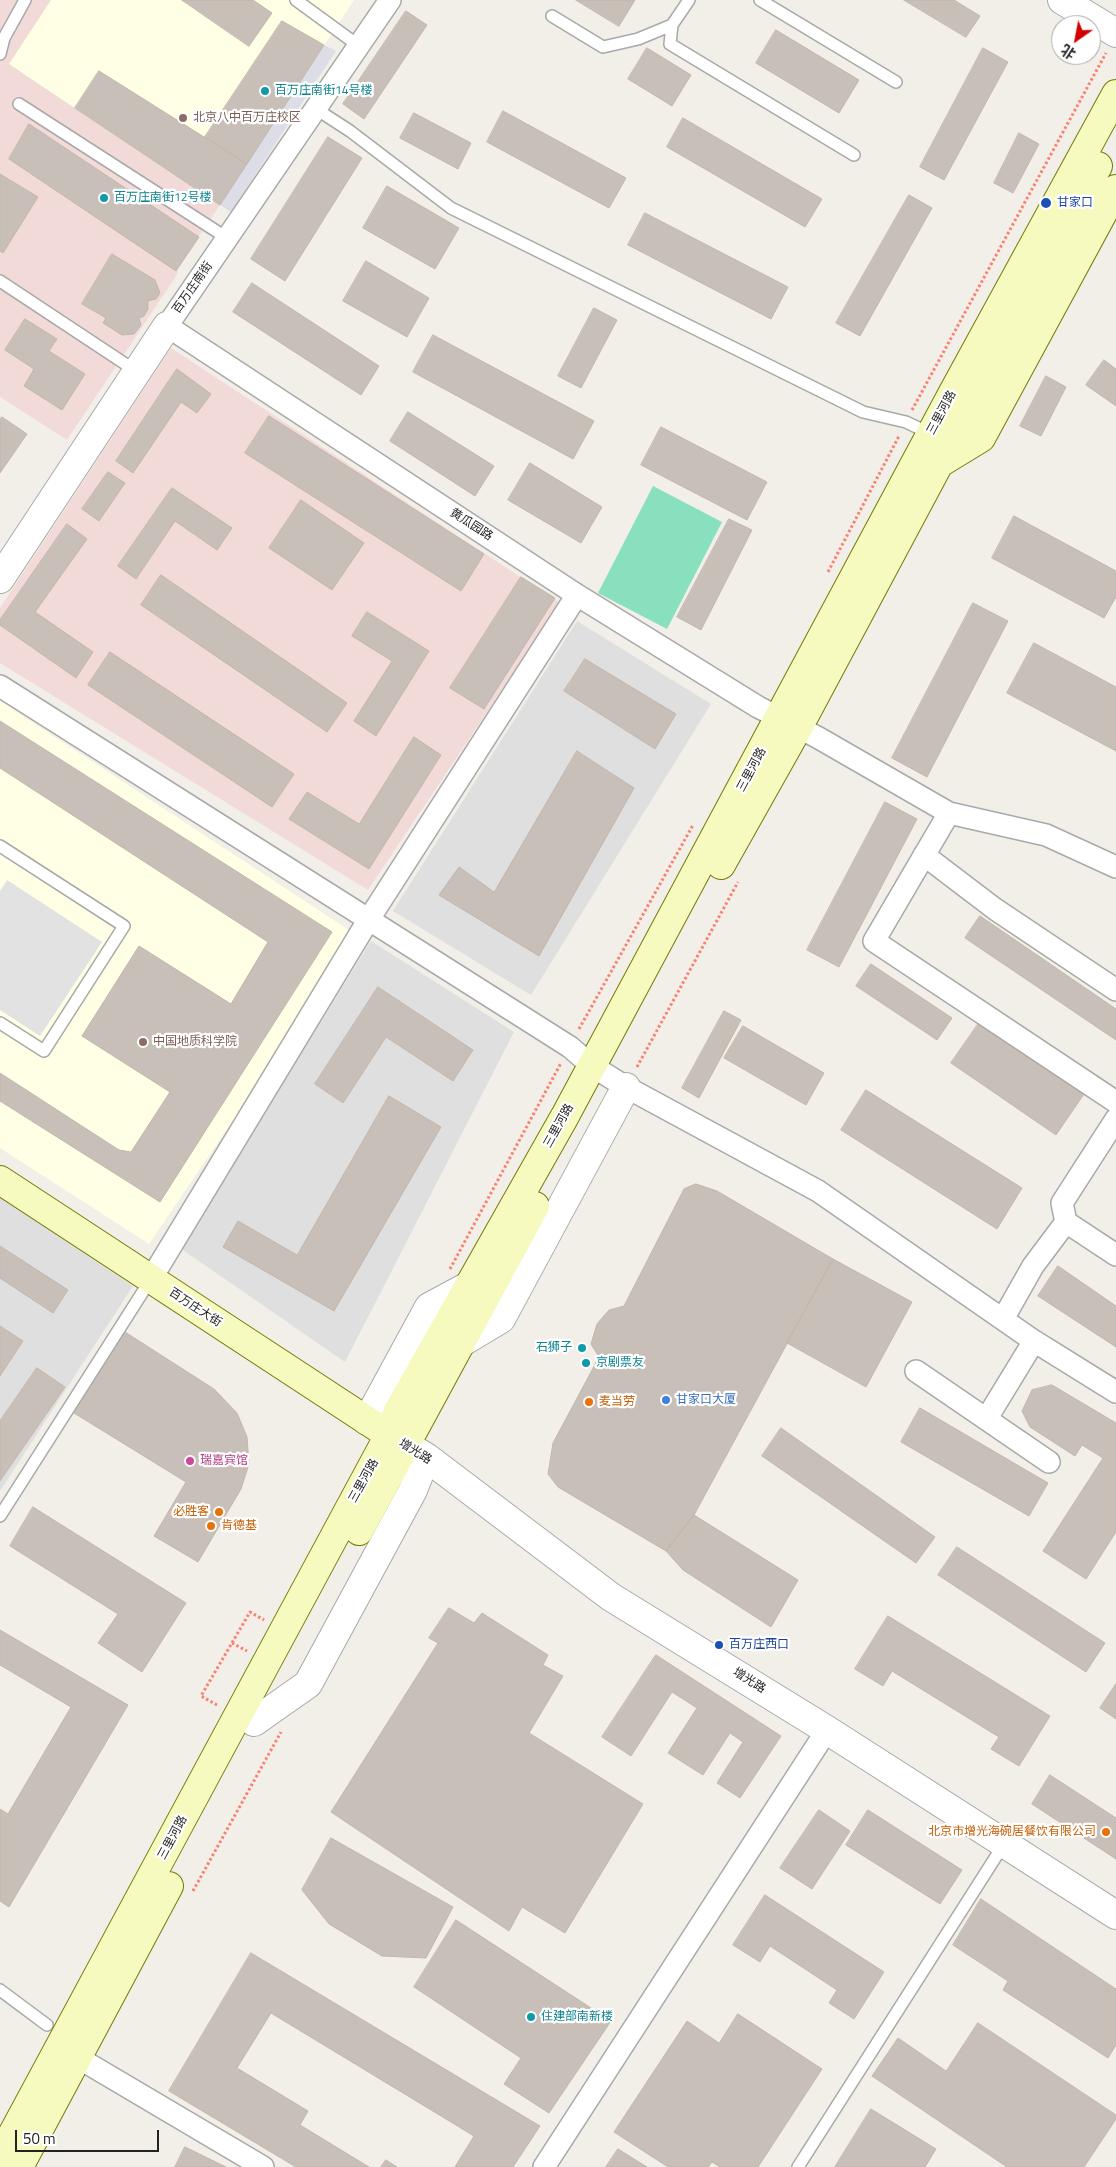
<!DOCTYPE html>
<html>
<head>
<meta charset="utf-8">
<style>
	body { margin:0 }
	#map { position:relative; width:1116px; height:2167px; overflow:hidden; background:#f2efe9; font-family:"Titillium Web","Noto Sans SC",sans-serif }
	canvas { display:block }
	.north { position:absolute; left:1051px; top:15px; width:50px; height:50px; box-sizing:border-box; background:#fff; border:1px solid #a7a7a7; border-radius:50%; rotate:213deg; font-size:14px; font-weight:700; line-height:20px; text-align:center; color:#222 }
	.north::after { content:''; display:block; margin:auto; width:18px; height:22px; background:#d40000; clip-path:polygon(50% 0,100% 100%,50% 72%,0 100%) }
	.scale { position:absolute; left:15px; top:2130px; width:144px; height:22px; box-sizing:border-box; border:2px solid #222; border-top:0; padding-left:6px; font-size:15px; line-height:18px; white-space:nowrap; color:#222; -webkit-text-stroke:4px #fff; paint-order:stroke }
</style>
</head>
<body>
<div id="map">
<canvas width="1116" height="2167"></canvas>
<div class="north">北</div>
<div class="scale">50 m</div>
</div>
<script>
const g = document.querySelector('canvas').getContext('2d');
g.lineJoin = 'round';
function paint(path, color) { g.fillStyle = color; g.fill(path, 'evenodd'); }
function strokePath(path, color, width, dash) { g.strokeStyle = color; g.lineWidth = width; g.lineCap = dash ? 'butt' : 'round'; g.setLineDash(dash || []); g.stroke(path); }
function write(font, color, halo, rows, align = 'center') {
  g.font = font + ' "Titillium Web","Noto Sans SC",sans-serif'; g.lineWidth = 4.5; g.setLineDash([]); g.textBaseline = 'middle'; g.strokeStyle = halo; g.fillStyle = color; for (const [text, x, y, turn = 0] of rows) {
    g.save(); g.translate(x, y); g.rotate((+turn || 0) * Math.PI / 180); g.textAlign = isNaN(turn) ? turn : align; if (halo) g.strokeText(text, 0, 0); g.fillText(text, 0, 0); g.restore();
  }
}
paint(new Path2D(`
	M577,621L711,704L531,995L393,911Z
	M371,941L514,1032L345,1362L180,1248Z
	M0,1198L133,1286L0,1491Z`), '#e0dfdf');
paint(new Path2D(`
	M0,0H62L21,72L220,205L176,270L178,273L67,440L0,397Z
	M171,348L560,603L368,890L0,663V608Z`), '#f2dad9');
paint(new Path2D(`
	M51,0H354L220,205L9,64Z
	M0,701L358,936L149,1244L0,1148Z`), '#ffffe5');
paint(new Path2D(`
	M653,486L722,522L667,629L598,593Z`), '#88e0be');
paint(new Path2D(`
	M7,880L102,942L40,1036L0,1010V891Z`), '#e2e2e2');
paint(new Path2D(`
	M324,45L336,51L231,212L220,205Z`), '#dddde8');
const building = new Path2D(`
	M182,0H253L272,13L249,46Z
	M576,0H635L619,26Z
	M904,0H954L980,16L966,37Z
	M406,11L427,25L364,119L343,104Z
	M282,21L324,45L247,164L205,137Z
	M776,30L859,80L839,113L756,63Z
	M647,48L691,75L672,106L628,79Z
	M983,48L1008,62L944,180L920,167Z
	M99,71L247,164L220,205L75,108Z
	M503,111L626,178L609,208L487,142Z
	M414,113L471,143L458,169L400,138Z
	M683,118L822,199L805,227L667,147Z
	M29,124L199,237L176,271L9,159Z
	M1019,133L1039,144L1013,193L994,183Z
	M328,137L362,158L285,281L251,259Z
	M0,174L38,197L3,253L0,251Z
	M387,186L459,228L435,269L363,228Z
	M909,195L932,208L860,336L836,323Z
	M645,213L788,287L771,319L628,245Z
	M112,254L155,280L160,293L156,299L148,301V309L144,316L139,318L141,325L134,334L122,335L103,323L106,318L82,304Z
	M366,261L429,298L407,337L343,301Z
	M252,283L379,366L361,395L233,312Z
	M594,308L617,320L581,388L558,376Z
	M25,319L57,339L49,351L85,374L62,410L24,386L34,369L5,350Z
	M433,335L594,421L573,459L413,372Z
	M1104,360L1116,369V406L1086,385Z
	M177,369L211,394L197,413L181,402L133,473L116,461Z
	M1046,376L1066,387L1041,436L1020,426Z
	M408,412L494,466L475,496L390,441Z
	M269,416L484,554L461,591L245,453Z
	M2,417L27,434L0,473V419Z
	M661,427L767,482L747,520L641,465Z
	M530,463L602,507L581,543L508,500Z
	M108,472L125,483L99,521L82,509Z
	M172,488L232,528L217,550L175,521L136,579L118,566Z
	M301,500L364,543L332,590L269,548Z
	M1014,516L1116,571V597L1104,618L992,558Z
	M729,519L752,530L701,630L677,617Z
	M67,524L87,539L35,612L93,652L76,678L0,625V620Z
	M161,575L347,703L327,732L141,605Z
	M521,577L555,598L484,709L450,688Z
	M973,603L1008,621L927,777L892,758Z
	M367,612L429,651L376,736L354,721L392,661L352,636Z
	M1034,643L1116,687V751L1007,693Z
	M110,652L294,774L272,807L88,685Z
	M585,659L676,714L655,749L564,691Z
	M0,721L332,932L160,1202L0,1101V1073L119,1150L131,1152L170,1092L82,1036L139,946L231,1004L268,942L0,768Z
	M414,737L441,755L369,869L289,819L307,792L359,824Z
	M577,751L634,788L539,956L439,895L459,867L494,892Z
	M885,802L917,819L839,967L807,950Z
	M980,916L1116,1009V1040L965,938Z
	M871,964L952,1018L937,1040L856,986Z
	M378,987L473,1050L453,1081L386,1037L343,1103L315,1084Z
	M724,1011L741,1020L699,1098L682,1088Z
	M979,1023L1084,1094L1056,1135L951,1063Z
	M743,1026L824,1073L806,1105L724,1058Z
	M866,1090L1022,1188L997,1229L841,1130Z
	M389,1096L441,1127L334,1311L223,1247L238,1221L297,1255Z
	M696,1184L717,1191L833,1259L694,1515L666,1551L558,1487L548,1474L553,1443L599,1357L591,1344L597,1324L609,1310L624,1306L684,1189Z
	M0,1246L68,1290L53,1313L0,1278Z
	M833,1259L912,1302L866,1387L787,1343Z
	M1058,1266L1116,1306V1347L1038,1296Z
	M0,1326L23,1341L0,1376Z
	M125,1332L214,1389L237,1413L247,1437L249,1464L241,1489L198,1562L154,1536L186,1482L74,1413Z
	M37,1368L65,1387L0,1481V1421Z
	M1052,1385L1116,1423V1532L1086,1579L1043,1551L1103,1458L1082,1445L1075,1456L1030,1427L1022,1411L1032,1390Z
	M920,1408L1048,1483L1029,1516L901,1442Z
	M781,1428L935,1537L916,1563L762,1456Z
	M33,1507L186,1603L142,1672L98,1643L118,1614L10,1546Z
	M694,1515L798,1580L771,1627L683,1570L666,1551Z
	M957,1547L1105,1643L1086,1672L938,1575Z
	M449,1608L474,1623L482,1613L548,1655L543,1665L563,1676L529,1733L643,1804L565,1933L522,1907L509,1931L331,1812L438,1643L429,1638Z
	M888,1616L1050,1716L1019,1766L991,1749L999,1737L892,1671L883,1686L855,1669Z
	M0,1630L128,1705L9,1907L0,1901V1809L8,1814L71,1707L0,1665Z
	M656,1655L781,1736L740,1798L717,1783L743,1742L730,1733L703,1775L668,1753L697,1708L672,1692L631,1756L602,1737Z
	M1116,1684V1719L1100,1708Z
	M1050,1775L1116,1818V1859L1032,1804Z
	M819,1810L850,1831L812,1889L780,1868Z
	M868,1810L962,1870L940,1904L846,1845Z
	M331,1838L453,1907L426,1958L382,1956L329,1924L302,1890Z
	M765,1895L884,1972L854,2019L829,2003L837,1990L770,1946L760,1962L733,1945Z
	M981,1899L1116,1989V2045L1108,2058L1003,1990L1008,1981L953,1945Z
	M456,1920L611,2021L549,2113L504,2084L521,2058L414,1987Z
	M251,1953L540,2126L513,2167H455L474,2136L271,2013L237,2068L308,2111L300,2125L369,2167H296L169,2091Z
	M738,2014L822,2069L758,2167H720L712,2162L708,2167H668L614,2132L687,2021L719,2043Z
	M978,2023L1116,2115V2119L1084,2167H1007L872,2076L898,2038L946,2071Z
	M871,2109L936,2149L925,2167H835Z
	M185,2147L226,2167H175Z
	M618,2149L647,2167H606Z
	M386,2160L397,2167H381Z`);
paint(building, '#c7bfb8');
strokePath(building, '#c4b6ab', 1);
const service = new Path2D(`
	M296,0L359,46
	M760,0L896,82
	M552,16L603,47L638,39L672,25L689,0
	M672,25L670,44L854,155
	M0,54L4,38L25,0
	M19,104L227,238
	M316,109L350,131L451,208L863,412L906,422L931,434
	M0,281L136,371
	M0,846L124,926L44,1051L0,1023
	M0,1516L151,1279
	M0,1990L47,2025
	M798,2167L1004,1844`);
const minor = new Path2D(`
	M390,0L167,326L577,595L758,707L817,737L949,813L1046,835L1116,867
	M0,686L570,1047L592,1066L626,1087L818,1191L1034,1341L1116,1392
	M949,813L874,941L1116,1102
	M924,855L995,909L1116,990
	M1066,1222L1116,1255
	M151,1279L369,919L577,595
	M1003,1319L1033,1266L1066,1222L1062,1203L1116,1119
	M916,1371L1049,1462
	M987,1418L1034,1341
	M65,2050L263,2167
	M544,2167L827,1730`);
const tertiary = new Path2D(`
	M1062,0L1116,33
	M0,579L167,326
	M461,1343L501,1319L626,1087
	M367,1421L429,1307L470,1285
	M389,1435L426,1457L611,1597L827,1730L1116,1915
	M254,1722L308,1684L413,1490L426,1457`);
const secondary = new Path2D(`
	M940,463L981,438L1116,189
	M721,865L798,728L1098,166
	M0,1180L389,1435
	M359,1531L535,1206
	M0,2157L389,1435L397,1413L565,1116L952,394L1116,94
	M19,2167L169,1886`);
strokePath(service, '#a9a9a9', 14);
strokePath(minor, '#a9a9a9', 24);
strokePath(tertiary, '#a9a9a9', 30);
strokePath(secondary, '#707d05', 30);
strokePath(new Path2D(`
	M912,410L1106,53
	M828,572L899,436
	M579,1029L693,825
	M637,1067L738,882
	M450,1269L561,1063
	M232,1643L247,1651
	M217,1705L201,1696L250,1612L264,1620
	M193,1891L281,1732`), '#fa8072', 3, [2.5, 2.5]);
strokePath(service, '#fff', 11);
strokePath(minor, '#fff', 21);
strokePath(tertiary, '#fff', 28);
strokePath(secondary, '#f7fabf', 28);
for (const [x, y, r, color] of [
	[265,91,5,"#0f9aa8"],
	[183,118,5,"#8d6e63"],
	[104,198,5,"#0f9aa8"],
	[1046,203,6,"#1a4fb4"],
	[143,1042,5,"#8d6e63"],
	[582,1348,5,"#0f9aa8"],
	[586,1363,5,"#0f9aa8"],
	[666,1400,5,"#3f7fe0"],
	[589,1402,5,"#e8710a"],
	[190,1461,5,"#d1479c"],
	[219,1512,5,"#e8710a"],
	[211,1526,5,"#e8710a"],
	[719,1645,5,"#1a4fb4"],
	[1106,1832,5,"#e8710a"],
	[531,2017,5,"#0f9aa8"]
]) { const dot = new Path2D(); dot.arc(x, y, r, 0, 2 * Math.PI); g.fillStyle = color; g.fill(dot); strokePath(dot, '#fff', 2); }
write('12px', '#0d838f', '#fff', [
	["百万庄南街14号楼",275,91],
	["百万庄南街12号楼",114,198],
	["石狮子",572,1348,"right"],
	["京剧票友",596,1363],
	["住建部南新楼",541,2017]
], 'left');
write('12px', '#785e54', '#fff', [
	["北京八中百万庄校区",193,118],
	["中国地质科学院",153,1042]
], 'left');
write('12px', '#164399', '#fff', [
	["甘家口",1057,203],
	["百万庄西口",729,1645]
], 'left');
write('12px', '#222', '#fff', [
	["百万庄南街",193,288,-55],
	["三里河路",942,413,-62],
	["黄瓜园路",471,525,33],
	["三里河路",752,770,-62],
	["三里河路",559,1126,-61],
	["百万庄大街",195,1308,33],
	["增光路",415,1452,32],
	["三里河路",364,1481,-61],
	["增光路",749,1681,32],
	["三里河路",173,1838,-62]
]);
write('12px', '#366cbe', '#fff', [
	["甘家口大厦",676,1400]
], 'left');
write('12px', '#c56008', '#fff', [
	["麦当劳",599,1402],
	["必胜客",209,1512,"right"],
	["肯德基",221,1526],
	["北京市增光海碗居餐饮有限公司",1096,1832,"right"]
], 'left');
write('12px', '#b23c85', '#fff', [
	["瑞嘉宾馆",200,1461]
], 'left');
</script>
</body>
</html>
